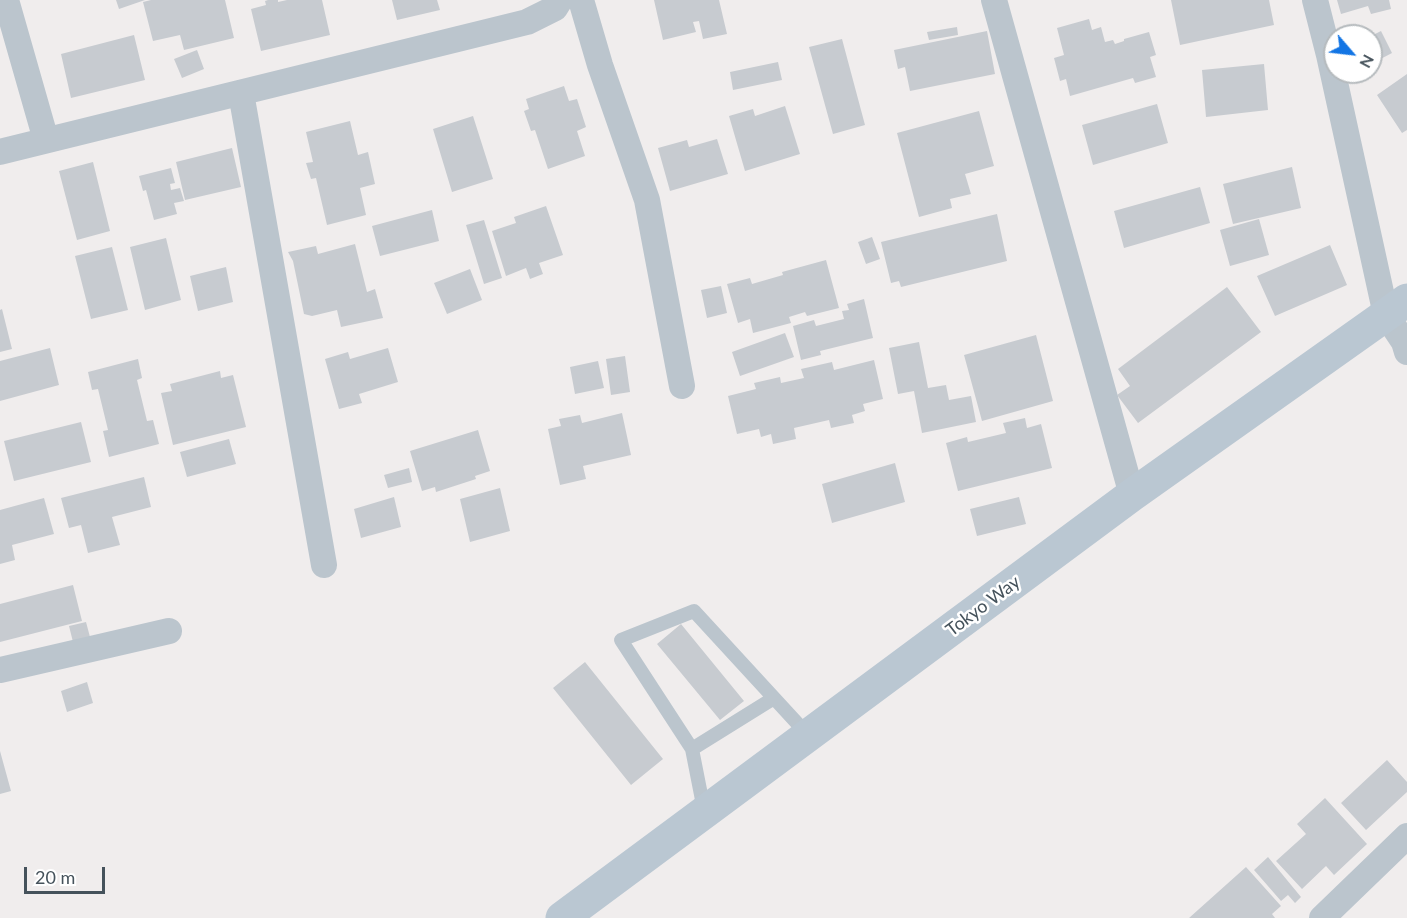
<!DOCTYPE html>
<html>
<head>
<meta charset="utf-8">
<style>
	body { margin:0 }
	#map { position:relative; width:1407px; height:918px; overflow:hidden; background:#f0eded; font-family:Lato,sans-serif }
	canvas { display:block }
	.north { position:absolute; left:1323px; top:24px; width:60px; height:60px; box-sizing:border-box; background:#fff; border:2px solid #b5babd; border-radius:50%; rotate:118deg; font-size:16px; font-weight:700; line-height:24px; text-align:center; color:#45525b }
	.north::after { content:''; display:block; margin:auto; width:21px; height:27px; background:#1375e4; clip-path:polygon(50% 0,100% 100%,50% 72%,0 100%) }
	.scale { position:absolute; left:24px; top:867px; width:81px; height:27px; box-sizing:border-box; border:3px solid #45525b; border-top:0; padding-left:8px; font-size:18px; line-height:21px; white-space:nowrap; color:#45525b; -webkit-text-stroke:4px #fff; paint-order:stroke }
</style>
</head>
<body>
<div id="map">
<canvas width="1407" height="918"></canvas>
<div class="north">N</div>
<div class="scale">20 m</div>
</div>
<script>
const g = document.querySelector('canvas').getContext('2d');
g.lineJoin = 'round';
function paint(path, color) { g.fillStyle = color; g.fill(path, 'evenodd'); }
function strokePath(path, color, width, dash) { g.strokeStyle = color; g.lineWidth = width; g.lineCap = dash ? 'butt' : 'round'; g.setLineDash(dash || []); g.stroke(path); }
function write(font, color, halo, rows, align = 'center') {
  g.font = font + ' Lato,sans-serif'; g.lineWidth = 5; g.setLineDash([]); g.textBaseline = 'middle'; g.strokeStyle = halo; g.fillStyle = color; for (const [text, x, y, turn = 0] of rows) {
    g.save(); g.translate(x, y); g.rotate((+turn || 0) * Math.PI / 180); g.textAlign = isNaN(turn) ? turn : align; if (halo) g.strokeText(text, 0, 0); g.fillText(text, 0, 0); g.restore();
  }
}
paint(new Path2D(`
	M116,0H145L119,9Z
	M151,0H225L234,38L184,50L180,35L153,41L143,2Z
	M268,0H278V2L287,0H322L330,35L261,51L251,9L266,5L265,1Z
	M392,0H437L440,10L397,20Z
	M654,0H719L727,34L703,39L699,21L693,22L696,32L663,40Z
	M1171,0H1269L1274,25L1180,45Z
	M1337,0H1389L1391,9L1371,14L1368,6L1341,14Z
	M1089,19L1092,30L1101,27L1105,42L1113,40L1115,44L1124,41V39L1149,32L1156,55L1150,57L1156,77L1135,83L1133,78L1070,96L1066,79L1060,81L1054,58L1064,55L1057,28Z
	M957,27L958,35L929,40L927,32Z
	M987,31L995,74L910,91L905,67L898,69L894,50Z
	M1381,31L1392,53L1371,64V36Z
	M134,35L145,80L71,98L61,54Z
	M842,39L865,125L833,134L809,47Z
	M197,50L204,69L182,78L174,59Z
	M778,62L782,80L733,90L730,72Z
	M1264,64L1268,110L1206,117L1202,70Z
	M1407,74V130L1402,133L1377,95Z
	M564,86L569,101L577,99L586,127L577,131L585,156L548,169L535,130L531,131L524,111L529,109L526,99Z
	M1157,104L1168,143L1093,165L1082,125Z
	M785,106L800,154L745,171L729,116L753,109L755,116Z
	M979,111L994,166L965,174L971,194L950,199L952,208L919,217L897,133Z
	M473,116L493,179L452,192L433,129Z
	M350,121L358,155L368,152L375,184L360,188L366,215L327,225L316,178L311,179L306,163L313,162L306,132Z
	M717,139L728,174L670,191L658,148L687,140L689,147Z
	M232,148L241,187L185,200L176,162Z
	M93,162L110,231L77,240L59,171Z
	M1292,167L1301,208L1233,224L1223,184Z
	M171,168L175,183L170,184L171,190L180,188L184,201L174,203L177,214L154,220L146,190L143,191L139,176Z
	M1200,187L1210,223L1124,248L1114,211Z
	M546,206L563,255L539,263L543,274L530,279L526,268L506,276L492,231L516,223L514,217Z
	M432,210L439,241L380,256L372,226Z
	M997,214L1007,261L901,287L899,281L891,283L881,242Z
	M1259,219L1269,255L1230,266L1220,230Z
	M484,220L502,278L484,284L466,225Z
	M872,237L880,259L866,264L858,242Z
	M166,238L181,300L145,310L130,247Z
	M355,244L367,292L375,289L383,318L341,327L337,310L312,316L304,314L293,261L288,252L316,246L318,254Z
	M1330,245L1347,285L1275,316L1257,276Z
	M112,247L128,310L91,319L75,256Z
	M826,260L839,308L807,316L805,312L789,317L791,323L753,333L750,319L738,323L727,284L750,278L752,284L783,275L782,272Z
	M226,267L233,302L198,311L190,276Z
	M470,269L482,300L447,314L434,283Z
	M721,286L727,313L707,318L701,290Z
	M1227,287L1261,332L1138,423L1117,395L1130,386L1118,369Z
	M864,299L873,338L820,351L821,355L801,360L793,326L814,320L816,326L844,319L842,311L849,310L847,304Z
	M2,309L12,349L0,352V310Z
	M785,333L794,357L740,376L732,352Z
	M1036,335L1053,401L982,421L964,355Z
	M919,342L928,388L946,385L949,400L971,396L976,422L922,433L914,391L898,394L889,348Z
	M50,348L59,385L0,401V361Z
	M388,348L398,382L359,394L362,403L339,409L325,359L348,352L350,359Z
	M625,356L630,392L611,395L606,359Z
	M138,359L142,378L137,380L147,421L153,420L159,444L109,457L103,431L108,430L98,389L92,390L88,372Z
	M874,360L883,399L863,404L865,411L852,415L854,423L831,428L829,420L794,428L796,439L773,444L771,434L761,437L759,429L737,434L728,396L756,389L754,383L780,377L781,383L804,378L801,369L832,362L834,370Z
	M598,361L604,388L575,394L570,367Z
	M220,371L221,378L233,375L246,427L173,445L161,393L172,391L170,384Z
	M622,413L631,455L583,466L586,479L560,485L548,429L561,426L559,419L580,415L582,423Z
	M1025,418L1027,428L1041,424L1052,468L958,491L946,443L967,437L968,442L1006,433L1003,423Z
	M81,422L91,462L14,481L4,441Z
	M478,430L490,471L475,476L476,479L436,492L435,487L422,491L410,451Z
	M229,439L236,464L187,477L180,452Z
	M895,463L905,502L832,523L822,484Z
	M409,468L412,482L388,488L384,475Z
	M144,477L151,507L112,517L120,545L88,553L81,525L69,528L61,498Z
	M500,488L510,531L470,542L460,499Z
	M394,497L401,527L361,538L354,509Z
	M1019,497L1026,524L977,536L970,509Z
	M44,498L54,534L12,545L15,560L0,564V510Z
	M73,585L82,621L0,642V604Z
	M86,622L90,637L73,642L69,626Z
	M681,624L744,701L720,720L657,644Z
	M585,662L663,759L631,785L553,688Z
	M87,682L93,703L67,712L61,691Z
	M0,751L11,791L0,794Z
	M1387,760L1407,782V792L1366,830L1341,803Z
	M1325,798L1367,844L1334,875L1326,866L1302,889L1276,861L1306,834L1297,824Z
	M1268,857L1301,897L1295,903L1288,895L1281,901L1254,870Z
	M1246,867L1281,906L1272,914L1275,918H1189Z`), '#c7cbd0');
strokePath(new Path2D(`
	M692,749L774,698
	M704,810L692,749L621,640L694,611L808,735`), '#bbc5cd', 14);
strokePath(new Path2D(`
	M6,0L46,140
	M581,0L600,65L647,200L682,386
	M994,0L1132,495
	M1315,0L1329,55L1386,315L1404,342L1407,352
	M241,93L324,565
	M0,152L527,22L555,8L560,0
	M0,670L169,631
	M1322,918L1407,836`), '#bbc5cd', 26);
strokePath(new Path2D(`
	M562,918L1132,495L1407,300`), '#bac7d2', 33);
write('18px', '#45525b', '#fff', [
	["Tokyo Way",983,606,-37]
]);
</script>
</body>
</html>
